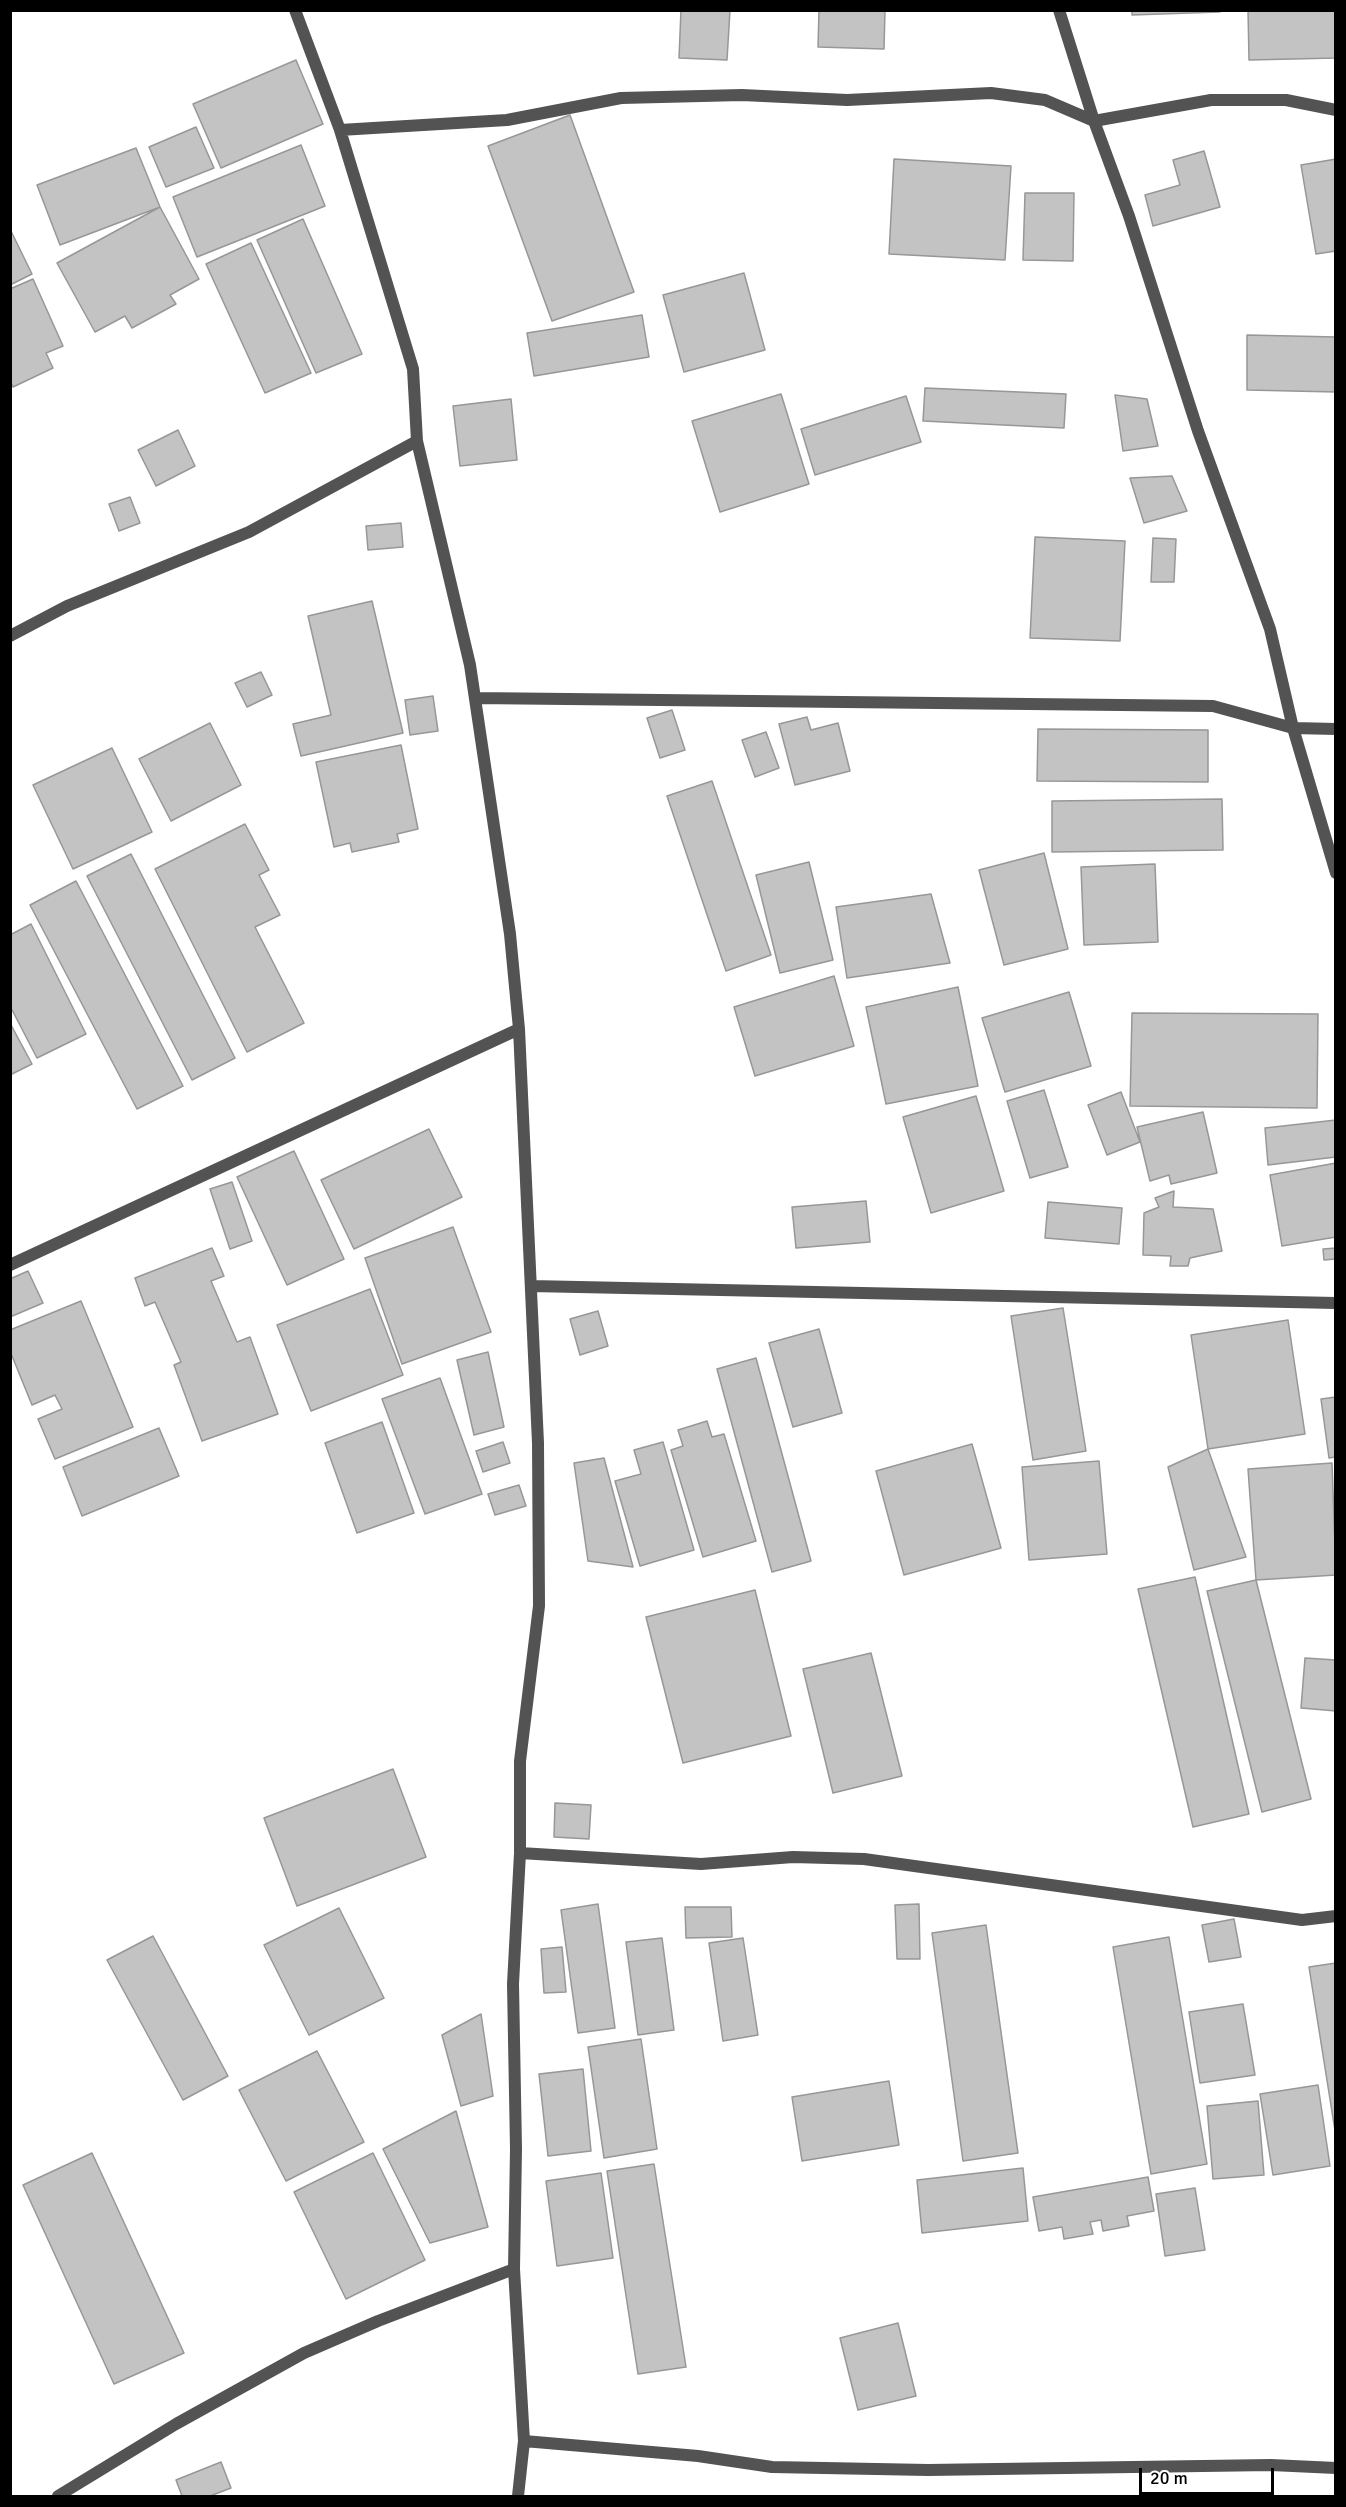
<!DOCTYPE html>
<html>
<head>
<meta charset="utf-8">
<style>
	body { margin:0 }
	#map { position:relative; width:1346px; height:2507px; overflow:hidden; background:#fff; font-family:Signika,sans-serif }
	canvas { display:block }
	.frame { position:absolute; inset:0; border:12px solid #000; pointer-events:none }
	.scale { position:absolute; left:1139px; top:2468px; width:135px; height:27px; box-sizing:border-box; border:3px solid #000; border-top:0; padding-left:8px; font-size:18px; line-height:21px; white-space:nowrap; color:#000; -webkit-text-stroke:4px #fff; paint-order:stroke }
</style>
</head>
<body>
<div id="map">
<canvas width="1346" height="2507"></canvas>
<div class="frame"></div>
<div class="scale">20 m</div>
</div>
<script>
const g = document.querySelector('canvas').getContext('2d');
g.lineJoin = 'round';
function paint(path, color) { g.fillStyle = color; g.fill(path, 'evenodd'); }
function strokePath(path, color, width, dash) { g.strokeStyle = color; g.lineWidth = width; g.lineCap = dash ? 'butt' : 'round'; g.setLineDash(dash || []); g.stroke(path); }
const building = new Path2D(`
	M681,10H730L727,60L679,58Z
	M819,10H885L884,49L818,47Z
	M1132,10H1220V12L1132,15Z
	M1248,10H1336V58L1249,60Z
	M296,60L323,124L221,168L193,104Z
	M570,115L634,292L552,321L488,146Z
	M196,127L214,168L166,187L149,147Z
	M301,145L325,206L197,257L173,197Z
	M136,148L160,207L60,245L37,185Z
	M1204,151L1220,207L1153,226L1145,195L1180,185L1173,160Z
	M894,159L1011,166L1005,260L889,254Z
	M1336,159V251L1316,254L1301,165Z
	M1025,193H1074L1073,261L1023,260Z
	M160,207L199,279L170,295L176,304L132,328L125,316L95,332L57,263Z
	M303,219L362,354L316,373L257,240Z
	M10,229L32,274L10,285Z
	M251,243L311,373L265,393L206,264Z
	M744,273L765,350L684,372L663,295Z
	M33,279L63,346L46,353L53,368L13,387L10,381V289Z
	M642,315L649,357L534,376L527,333Z
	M1247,335L1336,337V392L1247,390Z
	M925,388L1066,394L1064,428L923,421Z
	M781,394L809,484L720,512L692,421Z
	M1115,395L1147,399L1158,446L1123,451Z
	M906,396L921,442L815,475L801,429Z
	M511,399L517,460L460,466L453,406Z
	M178,430L195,466L156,486L138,450Z
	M1172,476L1187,511L1144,523L1130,478Z
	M130,497L140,523L119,531L109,504Z
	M401,523L403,547L368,550L366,526Z
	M1035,537L1125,541L1120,641L1030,638Z
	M1153,538L1176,539L1174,582H1151Z
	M372,601L403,733L301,756L293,724L331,715L308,616Z
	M261,672L272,695L247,707L235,683Z
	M433,696L438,731L410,735L405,700Z
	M672,710L685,750L660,758L647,718Z
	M807,717L811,730L838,723L850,771L795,785L779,724Z
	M210,723L241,785L171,821L139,759Z
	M1038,729L1208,730V782L1037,781Z
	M766,732L779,768L755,777L742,740Z
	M401,745L418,829L397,834L399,842L352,852L350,843L334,847L316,762Z
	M112,748L152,832L73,869L33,785Z
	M712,781L771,955L726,971L667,796Z
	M1222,799L1223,850L1052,852V801Z
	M245,824L269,870L259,875L280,915L255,927L304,1023L247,1052L155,869Z
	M1044,853L1068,949L1004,965L979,870Z
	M131,854L235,1058L192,1080L87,876Z
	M809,862L833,960L780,973L756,875Z
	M1155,864L1158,942L1084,945L1081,867Z
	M76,881L183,1086L137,1109L30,905Z
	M931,894L950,963L847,978L836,907Z
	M31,924L86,1034L37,1058L10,1006V935Z
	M834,976L854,1046L755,1076L734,1007Z
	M958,987L978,1086L886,1104L866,1007Z
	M1069,992L1091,1066L1005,1092L982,1018Z
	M1132,1013L1318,1014L1317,1108L1130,1106Z
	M10,1023L32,1064L10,1075Z
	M1044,1090L1068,1167L1030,1178L1007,1101Z
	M1121,1092L1140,1142L1107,1155L1088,1105Z
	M976,1096L1004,1191L931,1213L903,1117Z
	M1203,1112L1217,1173L1171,1184L1169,1175L1150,1181L1137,1127Z
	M1336,1120V1157L1268,1165L1265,1128Z
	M429,1129L462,1197L354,1249L321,1180Z
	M294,1151L344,1259L287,1285L237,1177Z
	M1336,1163V1237L1282,1246L1270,1175Z
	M232,1182L252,1241L230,1249L210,1189Z
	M1174,1191L1173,1207L1213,1209L1222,1251L1190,1258L1188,1266H1170L1171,1256L1143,1255L1144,1213L1159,1207L1155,1198Z
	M866,1201L870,1242L796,1248L792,1207Z
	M1048,1202L1122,1208L1119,1244L1045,1238Z
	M453,1227L491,1332L402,1364L365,1258Z
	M212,1248L224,1276L211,1281L237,1342L250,1337L278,1414L202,1441L174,1365L181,1362L155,1302L145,1306L135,1278Z
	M1336,1248V1259L1324,1260L1323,1249Z
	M28,1271L43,1303L10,1317V1279Z
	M370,1289L403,1375L311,1411L277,1325Z
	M81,1301L133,1427L55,1459L38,1419L62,1409L55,1395L32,1405L10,1351V1330Z
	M1063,1308L1086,1451L1033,1460L1011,1316Z
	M598,1311L608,1346L580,1355L570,1319Z
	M1288,1320L1305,1434L1208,1449L1191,1335Z
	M819,1329L842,1413L793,1427L769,1343Z
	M488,1352L504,1427L474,1435L457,1360Z
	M756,1358L811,1561L772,1572L717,1369Z
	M440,1378L482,1494L425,1514L382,1399Z
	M1336,1397V1457L1329,1458L1321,1399Z
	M707,1421L712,1437L724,1434L756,1541L703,1557L671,1450L683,1446L678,1430Z
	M382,1422L414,1513L357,1533L325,1443Z
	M159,1428L179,1476L82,1516L63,1467Z
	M503,1442L510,1463L483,1472L476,1451Z
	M663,1442L694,1550L640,1566L615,1481L641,1474L634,1450Z
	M972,1444L1001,1548L904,1575L876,1471Z
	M1208,1449L1246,1557L1194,1570L1168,1467Z
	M604,1458L633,1567L588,1561L574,1463Z
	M1099,1461L1107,1554L1029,1560L1022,1467Z
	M1332,1463L1336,1575L1256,1580L1248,1469Z
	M519,1485L526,1506L495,1515L488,1494Z
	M1195,1577L1249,1814L1193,1827L1138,1589Z
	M1256,1580L1311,1799L1262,1812L1207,1591Z
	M755,1590L791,1736L683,1763L646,1617Z
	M871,1653L902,1776L833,1793L803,1669Z
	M1305,1658L1336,1660V1711L1301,1708Z
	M393,1769L426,1857L297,1906L264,1818Z
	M555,1803L591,1805L589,1839L554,1837Z
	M598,1904L615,2028L578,2033L561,1910Z
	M919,1904L920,1959H897L895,1905Z
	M685,1907H731L732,1937L686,1938Z
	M339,1908L384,1998L309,2035L264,1945Z
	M1234,1919L1241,1957L1209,1962L1202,1925Z
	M986,1925L1018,2153L963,2161L932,1933Z
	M153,1936L228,2076L183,2100L107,1960Z
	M1169,1937L1207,2164L1151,2174L1113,1947Z
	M662,1938L674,2030L638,2035L626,1942Z
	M743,1938L758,2035L723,2041L709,1943Z
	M562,1947L566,1992L544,1993L541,1949Z
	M1336,1963V2137L1309,1967Z
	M1243,2004L1255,2075L1200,2083L1189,2012Z
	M481,2014L493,2096L461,2106L442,2035Z
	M641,2039L657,2149L604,2158L588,2047Z
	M317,2051L364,2142L286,2181L239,2090Z
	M583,2069L591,2151L548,2156L539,2074Z
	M889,2081L899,2145L802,2161L792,2097Z
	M1318,2085L1330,2166L1273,2175L1260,2094Z
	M1258,2101L1264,2175L1213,2179L1207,2106Z
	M456,2111L488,2227L430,2243L383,2149Z
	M92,2153L184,2353L114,2384L23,2185Z
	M373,2153L425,2260L346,2299L294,2192Z
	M654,2164L686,2367L638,2374L607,2171Z
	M1023,2168L1028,2221L922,2233L917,2180Z
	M601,2173L613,2258L557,2266L546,2181Z
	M1148,2177L1154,2211L1127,2216L1129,2226L1103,2231L1101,2220L1090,2222L1093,2234L1064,2239L1062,2227L1039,2231L1033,2197Z
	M1195,2188L1205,2250L1165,2256L1156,2194Z
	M898,2323L916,2396L858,2410L840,2338Z
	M221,2462L231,2488L210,2496H182L176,2480Z`);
paint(building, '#c3c3c3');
strokePath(building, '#979797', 1.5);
strokePath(new Path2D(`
	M295,10L340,130L413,369L417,441L470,665L510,934L519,1029L538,1443L539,1606L520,1761V1853L513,1984L516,2149L514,2269L524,2441L518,2496
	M1059,10L1094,121L1129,216L1198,431L1270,629L1293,728L1336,873
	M340,130L507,120L621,98L742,95L847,100L991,93L1045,100L1094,121L1211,100H1286L1336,110
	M10,636L67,606L249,532L417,441
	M475,698L1213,706L1293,728L1336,729
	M10,1265L519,1029
	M531,1286L1336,1303
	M520,1853L701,1864L793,1857L864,1859L1302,1920L1336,1916
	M524,2441L698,2456L772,2467L928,2470L1271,2465L1336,2468
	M58,2496L176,2424L304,2353L378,2321L514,2269`), '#535353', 12);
</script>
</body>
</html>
